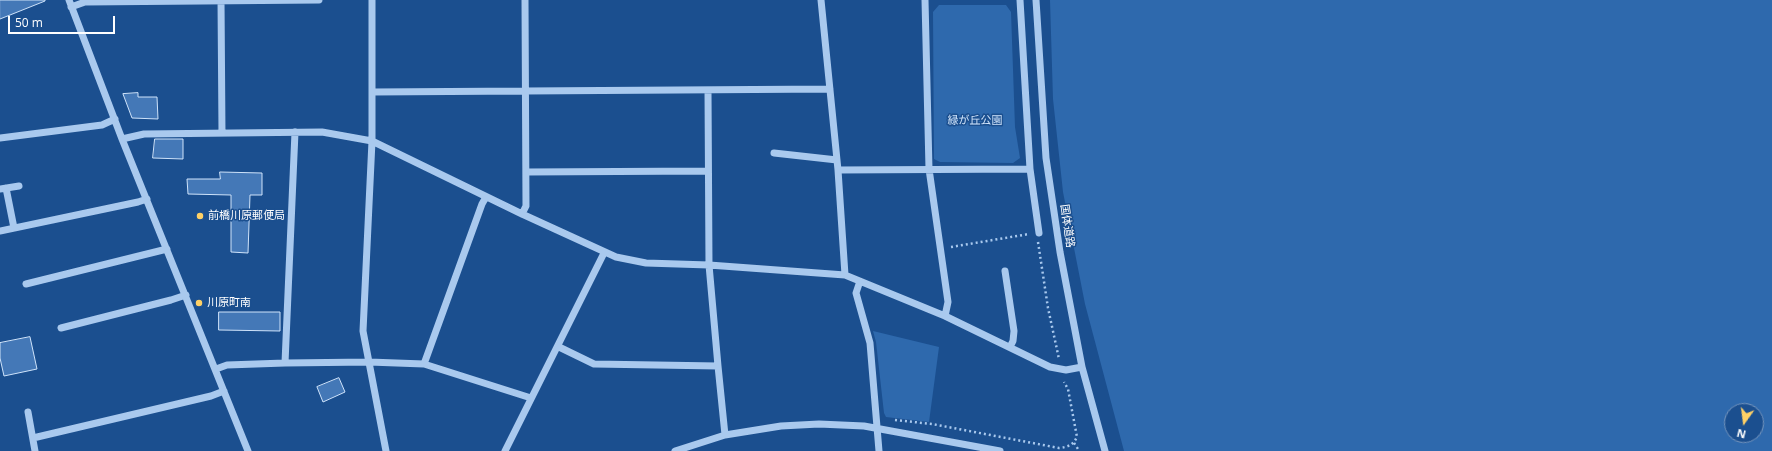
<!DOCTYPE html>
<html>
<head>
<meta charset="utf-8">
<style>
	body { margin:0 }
	#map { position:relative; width:1772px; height:451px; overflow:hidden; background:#1b4f8f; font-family:"Open Sans",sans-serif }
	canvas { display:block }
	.north { position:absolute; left:1724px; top:403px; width:40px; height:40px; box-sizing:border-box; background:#1b4f8f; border:1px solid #7695bc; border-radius:50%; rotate:194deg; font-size:11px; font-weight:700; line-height:16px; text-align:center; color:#fff }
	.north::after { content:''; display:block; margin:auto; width:14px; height:18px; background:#ffd166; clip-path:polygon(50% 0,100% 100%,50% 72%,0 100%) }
	.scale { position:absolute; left:8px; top:16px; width:107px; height:18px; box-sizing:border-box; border:2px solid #fff; border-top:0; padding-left:5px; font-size:12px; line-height:14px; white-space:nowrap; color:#fff; -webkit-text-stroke:3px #1b4f8f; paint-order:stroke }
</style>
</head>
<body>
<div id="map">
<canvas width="1772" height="451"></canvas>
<div class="north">N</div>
<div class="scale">50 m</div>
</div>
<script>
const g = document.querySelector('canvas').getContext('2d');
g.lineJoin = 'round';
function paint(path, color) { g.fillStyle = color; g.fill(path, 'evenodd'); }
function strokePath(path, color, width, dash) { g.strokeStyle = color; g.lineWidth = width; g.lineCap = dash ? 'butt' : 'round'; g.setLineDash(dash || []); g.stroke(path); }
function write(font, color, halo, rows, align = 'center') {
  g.font = font + ' "Open Sans","Noto Sans JP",sans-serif'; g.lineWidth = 3; g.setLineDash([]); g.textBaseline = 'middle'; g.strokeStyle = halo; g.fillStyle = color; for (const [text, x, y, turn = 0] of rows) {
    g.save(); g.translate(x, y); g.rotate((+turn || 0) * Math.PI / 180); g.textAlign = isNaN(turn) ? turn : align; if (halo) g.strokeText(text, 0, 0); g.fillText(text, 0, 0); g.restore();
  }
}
paint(new Path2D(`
	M1050,0H1772V451H1124L1085,304L1063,192L1053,99ZM1732,411H1756V435H1732Z
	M939,5H1006L1011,12L1015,127L1020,158L1013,163L940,162L934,159L933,12Z
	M873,331L939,347L929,422L886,417L884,413L876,342Z`), '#2e69ad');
const building = new Path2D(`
	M0,0H45V1L0,19Z
	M138,93V97H157L158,119L132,118L123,94Z
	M155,139H183V159L153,158Z
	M220,172L262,173V195H250L248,253L231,252V195L188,194L187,179H220Z
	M219,312H280V331L219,330Z
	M30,337L37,369L4,376L0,358V343Z
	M339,378L345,392L323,402L317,387Z`);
paint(building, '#4478b7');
strokePath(building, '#cfe3fa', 1);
strokePath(new Path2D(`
	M1038,242L1048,308L1059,359
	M951,247L1029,234
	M895,420L932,424L1059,448C1068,447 1073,445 1077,437L1068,389L1064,382
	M1074,443L1078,449`), '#a9c9ee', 2.5, [2, 3]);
strokePath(new Path2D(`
	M69,0L122,139L248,451
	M221,0L222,133
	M372,0V141L363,331L386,451
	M821,0L838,170L845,275
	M925,0L929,169L948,302L945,316
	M1020,0L1030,169L1039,233
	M1036,0L1046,158L1060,252L1082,367L1105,451
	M71,7L85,2L319,0
	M708,90L709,265L718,366L725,435
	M373,92L830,89
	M0,138L102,125L115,119
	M122,139L144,134L322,132L372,141L522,214L616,257L646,263L709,265L845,275L945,316L1050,367L1066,370L1082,367
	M774,153L837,160
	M838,170L1030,169
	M527,172L708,171
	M6,188L14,228
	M0,189L19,186
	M522,214L526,206L525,0
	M0,231L138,202L147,199
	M1005,271L1014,331L1013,341L1010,347
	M860,281L856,293L870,343L879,451
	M26,284L167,249
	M61,328L171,300L186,295
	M559,347L594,364L718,366
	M285,363L295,132
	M424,364L482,204L486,197
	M216,369L227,365L285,363L369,362L424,364L531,398
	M28,412L35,451
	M33,438L211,396L224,391
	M505,451L604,253
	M675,451L725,435L781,426L819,424L864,426L1000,451`), '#a9c9ee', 7);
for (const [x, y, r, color] of [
	[200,216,4,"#ffd166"],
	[199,303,4,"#ffd166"]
]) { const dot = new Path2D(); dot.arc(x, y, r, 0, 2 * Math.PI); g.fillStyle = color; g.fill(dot); strokePath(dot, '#1b4f8f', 1.5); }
write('11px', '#cfe3fa', '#1b4f8f', [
	["緑が丘公園",975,121]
]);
write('11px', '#fff', '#1b4f8f', [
	["前橋川原郵便局",208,216],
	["川原町南",207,303]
], 'left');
write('11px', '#fff', '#1b4f8f', [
	["国体道路",1067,226,82]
]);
</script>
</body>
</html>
